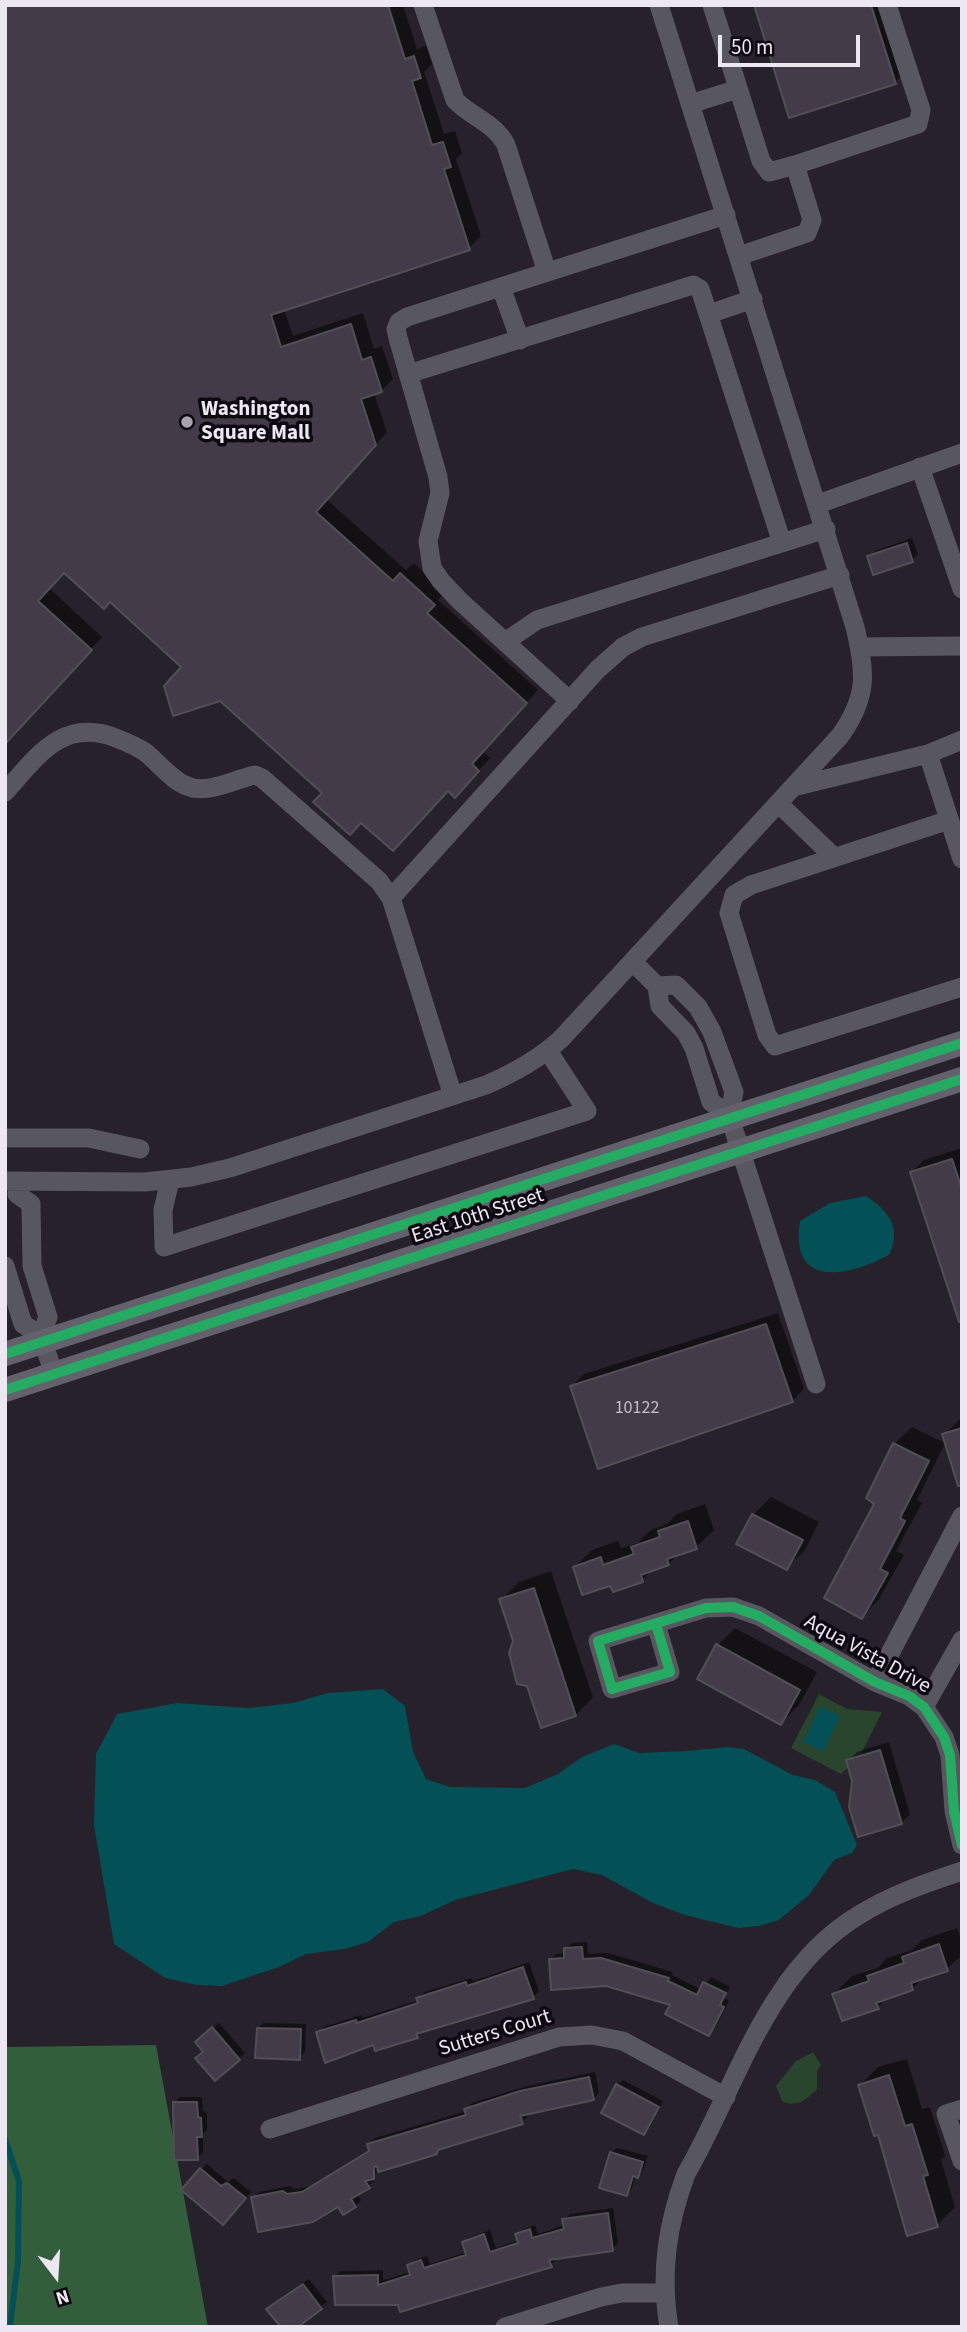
<!DOCTYPE html>
<html>
<head>
<meta charset="utf-8">
<style>
	body { margin:0 }
	#map { position:relative; width:967px; height:2332px; overflow:hidden; background:#26212a; font-family:"Source Sans 3",sans-serif }
	canvas { display:block }
	.frame { position:absolute; inset:0; border:7px solid #ede7f2; pointer-events:none }
	.north { position:absolute; left:21px; top:2241px; width:70px; height:70px; -webkit-text-stroke:5px #0e0911; paint-order:stroke; rotate:163deg; font-size:19px; font-weight:700; line-height:28px; text-align:center; color:#ede7f2 }
	.north::after { content:''; display:block; margin:auto; width:24px; height:32px; background:#ede7f2; clip-path:polygon(50% 0,100% 100%,50% 72%,0 100%) }
	.scale { position:absolute; left:718px; top:35px; width:142px; height:32px; box-sizing:border-box; border:4px solid #ede7f2; border-top:0; padding-left:9px; font-size:21px; line-height:24px; white-space:nowrap; color:#ede7f2; -webkit-text-stroke:5px #0e0911; paint-order:stroke }
</style>
</head>
<body>
<div id="map">
<canvas width="967" height="2332"></canvas>
<div class="frame"></div>
<div class="north">N</div>
<div class="scale">50 m</div>
</div>
<script>
const g = document.querySelector('canvas').getContext('2d');
g.lineJoin = 'round';
function paint(path, color) { g.fillStyle = color; g.fill(path, 'evenodd'); }
function strokePath(path, color, width, dash) { g.strokeStyle = color; g.lineWidth = width; g.lineCap = dash ? 'butt' : 'round'; g.setLineDash(dash || []); g.stroke(path); }
function write(font, color, halo, rows, align = 'center') {
  g.font = font + ' "Source Sans 3",sans-serif'; g.lineWidth = 7; g.setLineDash([]); g.textBaseline = 'middle'; g.strokeStyle = halo; g.fillStyle = color; for (const [text, x, y, turn = 0] of rows) {
    g.save(); g.translate(x, y); g.rotate((+turn || 0) * Math.PI / 180); g.textAlign = isNaN(turn) ? turn : align; if (halo) g.strokeText(text, 0, 0); g.fillText(text, 0, 0); g.restore();
  }
}
paint(new Path2D(`
	M819,1694L847,1709L882,1712L860,1756L841,1774L791,1748Z
	M813,2052L821,2065L817,2071V2089C806,2100 797,2108 782,2101L776,2086L795,2062Z`), '#29452e');
paint(new Path2D(`
	M156,2045L208,2327H5V2047Z`), '#325e3b');
paint(new Path2D(`
	M866,1196C889,1211 902,1228 889,1255C848,1277 789,1289 800,1221L830,1203Z
	M383,1689L405,1706L413,1752L426,1779L450,1787L525,1788L558,1774L582,1757L614,1744L639,1753L687,1751L727,1747L744,1749L793,1775L815,1780L835,1792L857,1845L852,1853L834,1860L809,1895L779,1920L759,1926L738,1928L685,1915L653,1903L602,1875L573,1869L455,1900L421,1916L394,1922L368,1942L345,1949L306,1954L279,1967L222,1986L197,1985L165,1978L114,1944L94,1825L96,1754L117,1714L177,1703L248,1708L293,1703L328,1693Z
	M820,1706L840,1716L823,1751L803,1742Z`), '#045057');
paint(new Path2D(`
	M5,5H403L417,49L426,45L432,64L424,72L444,134L455,131L462,153L456,159L481,236L469,248L284,309L293,336L363,313L374,349L382,346L393,379L381,391L374,393L387,432L326,499L406,570L414,563L445,592L438,600L538,690L482,751L490,758L467,784L361,821L324,793L111,600L64,571L49,588L102,637L5,743Z
	M754,5H886L907,70L895,82Z
	M912,538L918,554L912,560L869,557L875,551Z
	M962,1148V1318L912,1172L924,1160Z
	M778,1313L804,1389L792,1401L572,1386L584,1374Z
	M962,1417V1457L944,1435Z
	M912,1427L945,1443L917,1500L922,1503L896,1551L904,1555L879,1599L862,1617L876,1504L894,1444Z
	M771,1497L819,1522L805,1550L787,1567L739,1543L753,1515Z
	M705,1504L714,1530L696,1547L679,1553L669,1564L653,1569L642,1580L612,1584L575,1567L592,1550L618,1541L621,1548L638,1543L651,1530L667,1524L677,1514Z
	M551,1571L593,1697L576,1715L515,1642L501,1600L519,1582Z
	M735,1628L817,1672L799,1705L781,1723L718,1645Z
	M889,1742L910,1814L901,1823L854,1781L848,1761L857,1752Z
	M957,1928L962,1942V1955L947,1969L924,1977L913,1988L888,1997L878,2007L834,1994L852,1976L878,1968L887,1958L912,1950L922,1940Z
	M587,1942L588,1954L608,1953L673,1972L672,1975L702,1990L711,1977L730,1987L724,1998L729,2001L715,2028L709,2034L672,2004L550,1960L556,1954L566,1953V1949L571,1943Z
	M529,1962L539,1991L533,1997L423,2030L417,2036L374,2043L318,2033L324,2027L361,2015L362,2018L419,2000L424,1992L472,1978L473,1981Z
	M219,2023L245,2053L215,2079L205,2052L203,2036Z
	M264,2023L306,2024L305,2052L299,2058L258,2028Z
	M907,2059L922,2109L930,2107L945,2156L941,2160L955,2207L937,2225L879,2132L860,2085L878,2067Z
	M595,2072L599,2093L593,2099L527,2113L528,2116L524,2120L519,2107L522,2122L442,2147L436,2153L379,2171L372,2178L374,2181L357,2194L361,2200L355,2206L253,2197L259,2192L290,2186L293,2189L309,2187L370,2149L369,2144L375,2138L467,2111L466,2109L472,2103L527,2086Z
	M623,2080L663,2101L650,2127L644,2133L617,2085Z
	M180,2097H202L203,2111L207,2113V2130L203,2134V2152L197,2158L175,2103Z
	M617,2148L648,2156L643,2170L636,2175L632,2188L627,2194L611,2153Z
	M207,2164L228,2182L234,2178L251,2192L229,2217L201,2169Z
	M613,2208L618,2243L612,2249L556,2257V2259L551,2265L399,2304L335,2277L340,2271L383,2270V2280L411,2272L409,2266L415,2260L427,2256L430,2264L467,2252L464,2242L470,2237L490,2230L496,2248L519,2240L517,2234L523,2229L535,2225L538,2234L565,2225L564,2220L570,2214Z
	M309,2279L327,2302L295,2327L274,2304Z`), '#0007');
strokePath(new Path2D(`
	M5,2139L19,2181L18,2261L10,2327`), '#045057', 6);
const building = new Path2D(`
	M5,5H388L405,59L414,56L421,78L412,81L432,145L443,142L451,167L444,169L470,250L271,315L281,347L351,324L362,360L371,357L382,392L361,399L376,445L316,512L393,581L400,573L435,605L427,613L527,703L472,764L479,771L455,798L448,791L393,851L361,823L350,835L313,802L322,793L220,701L173,716L164,686L181,667L110,602L104,609L64,573L38,601L92,650L5,744Z
	M754,5H871L896,84L789,118Z
	M907,543L913,562L873,575L867,556Z
	M952,1159L962,1189V1322H959L910,1172Z
	M766,1324L793,1402L598,1469L570,1386Z
	M962,1428V1486H958L942,1434Z
	M893,1443L929,1461L900,1518L905,1521L880,1569L888,1573L862,1619L824,1598L874,1504L866,1498Z
	M752,1514L803,1540L787,1570L736,1544Z
	M688,1521L697,1549L667,1559L669,1565L641,1575L643,1582L613,1592L610,1586L582,1595L573,1567L601,1557L603,1565L634,1554L631,1547L660,1537L658,1531Z
	M534,1588L576,1716L541,1728L527,1686L517,1684L509,1653L513,1641L499,1599Z
	M716,1644L800,1690L781,1725L697,1679Z
	M880,1750L902,1824L858,1837L849,1807L852,1781L846,1760Z
	M939,1944L948,1971L911,1983L913,1990L876,2003L879,2009L842,2021L832,1994L869,1981L867,1976L904,1963L902,1957Z
	M582,1947L583,1959L601,1958L669,1978L668,1981L697,1995L703,1982L726,1993L720,2005L724,2007L709,2036L665,2014L670,2005L606,1986L551,1990L549,1959L564,1958V1948Z
	M523,1967L534,1999L416,2034L418,2038L375,2051L373,2045L325,2063L316,2032L356,2020L357,2023L418,2003L416,1998L466,1982L467,1986Z
	M212,2027L240,2060L215,2081L195,2058L203,2052L195,2042Z
	M257,2028L301,2029L300,2060L255,2058Z
	M889,2075L905,2126L912,2124L928,2175L923,2176L938,2227L907,2236L878,2135L874,2136L858,2085Z
	M589,2077L594,2100L520,2116L523,2124L438,2150L437,2154L412,2162L378,2172L377,2166L374,2167V2179L365,2181L370,2188L351,2199L356,2207L343,2215L338,2207L313,2222L258,2232L251,2197L283,2191L287,2194L302,2192L369,2151L367,2144L466,2115L464,2109L520,2091Z
	M616,2084L659,2107L644,2135L601,2113Z
	M173,2102H197L198,2117L201,2118L202,2137H197L198,2160H174Z
	M610,2152L643,2162L638,2178L633,2176L627,2196L599,2188Z
	M200,2168L221,2186L227,2183L246,2198L223,2225L181,2190Z
	M608,2213L613,2251L549,2260L552,2267L400,2312L398,2305H335L333,2276L378,2275V2285L410,2275L407,2265L421,2260L424,2268L466,2255L462,2242L484,2234L490,2252L518,2243L515,2234L530,2229L532,2238L564,2229L562,2219Z
	M303,2284L322,2309L298,2327H281L266,2309Z`);
paint(building, '#433c48');
strokePath(building, '#524e56', 2);
strokePath(new Path2D(`
	M423,5L455,100C471,117 495,123 506,145L547,272
	M712,5L761,161L769,172L795,165L918,124L921,110L887,5
	M690,104L738,89
	M739,256L807,233L812,220L795,165
	M501,287L520,340
	M709,314L753,299
	M408,374L693,285L700,289L782,543
	M920,467L962,589
	M818,504L962,453
	M505,642L537,620L826,529
	M860,647L962,646
	M570,701L460,601L441,581L432,568L428,541L440,493L438,477L398,338L396,329L399,322L407,317L726,215
	M962,740L928,754L962,859
	M793,787L928,754
	M5,792C37,757 62,717 116,738C126,742 136,746 145,752C158,762 171,780 187,786C207,795 235,779 255,775L262,778L379,881L391,898L453,1096
	M778,803L834,857
	M949,820L751,885L734,895L729,913L767,1035L775,1046L962,987
	M391,898L598,669L623,647L642,637L840,575
	M633,962L657,986L660,1006L686,1033L694,1048L711,1102L729,1115
	M657,986L676,985L698,1007L712,1032L734,1092L729,1115L816,1384
	M5,1138H89L140,1149
	M170,1180L163,1210L164,1247L587,1111L548,1051
	M5,1181L145,1182L191,1177L230,1168L486,1085C514,1073 539,1059 561,1039L840,736C868,697 866,672 855,627L659,5
	M17,1194L31,1204L32,1266L48,1317L41,1336
	M5,1266L23,1324L41,1336L54,1374
	M656,1624L670,1672L612,1689L598,1641L706,1608L733,1607L759,1616L875,1682L909,1696L924,1707L944,1737L950,1755L954,1811L962,1845
	M875,1682L962,1516
	M924,1707L962,1640
	M962,2109L946,2114L962,2161
	M270,2129L559,2037L592,2035L623,2041L726,2097
	M505,2327L601,2297L622,2293H665
	M669,2327C660,2273 667,2225 686,2174C737,2086 766,1971 859,1915C891,1895 926,1883 962,1871`), '#585760', 19);
strokePath(new Path2D(`
	M5,1354L962,1043
	M5,1390L962,1079`), '#62616c', 24);
strokePath(new Path2D(`
	M5,1354L962,1043
	M5,1390L962,1079
	M656,1624L670,1672L612,1689L598,1641L706,1608L733,1607L759,1616L875,1682L909,1696L924,1707L944,1737L950,1755L954,1811L962,1845`), '#26ab63', 10);
for (const [x, y, r, color] of [
	[187,422,7,"#a7a2ac"]
]) { const dot = new Path2D(); dot.arc(x, y, r, 0, 2 * Math.PI); g.fillStyle = color; g.fill(dot); strokePath(dot, '#0e0911', 2.5); }
write('18px', '#c2bcc8', null, [
	["10122",637,1409]
]);
write('bold 21px', '#ede7f2', '#0e0911', [
	["Washington",201,410],
	["Square Mall",201,434]
], 'left');
write('21px', '#ede7f2', '#0e0911', [
	["East 10th Street",478,1217,-18],
	["Aqua Vista Drive",867,1655,29],
	["Sutters Court",495,2034,-17]
]);
</script>
</body>
</html>
